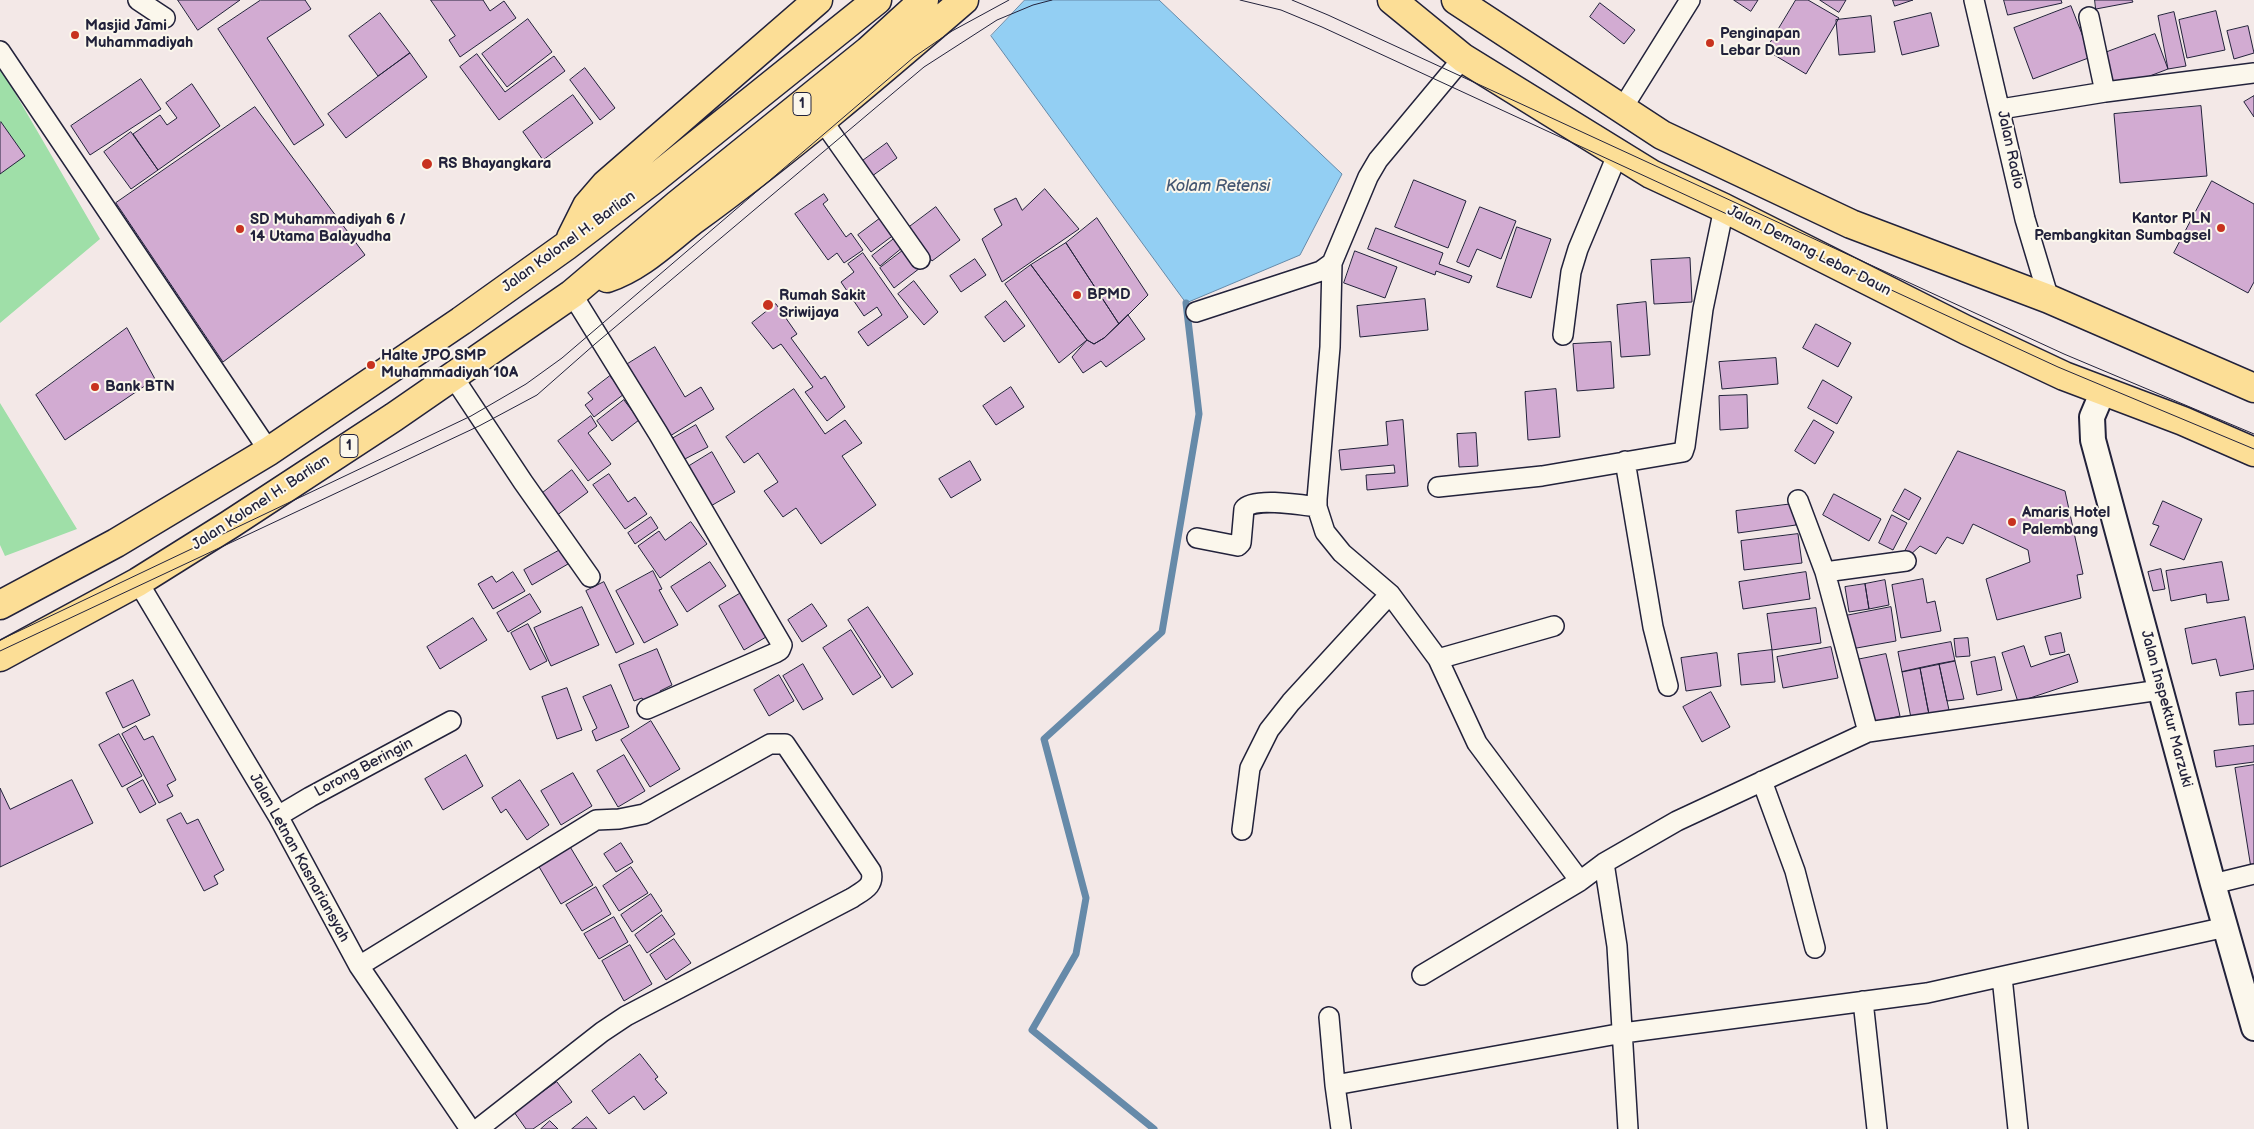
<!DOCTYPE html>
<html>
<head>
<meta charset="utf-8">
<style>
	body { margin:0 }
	canvas { display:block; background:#f3e8e7 }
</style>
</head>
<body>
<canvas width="2254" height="1129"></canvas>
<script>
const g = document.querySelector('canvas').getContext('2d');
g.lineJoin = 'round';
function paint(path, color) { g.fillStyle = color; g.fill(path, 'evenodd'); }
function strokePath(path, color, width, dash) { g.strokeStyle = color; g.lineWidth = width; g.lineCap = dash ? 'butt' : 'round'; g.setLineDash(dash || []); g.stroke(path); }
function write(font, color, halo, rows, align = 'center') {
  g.font = font + ' "Balsamiq Sans",sans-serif'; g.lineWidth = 4; g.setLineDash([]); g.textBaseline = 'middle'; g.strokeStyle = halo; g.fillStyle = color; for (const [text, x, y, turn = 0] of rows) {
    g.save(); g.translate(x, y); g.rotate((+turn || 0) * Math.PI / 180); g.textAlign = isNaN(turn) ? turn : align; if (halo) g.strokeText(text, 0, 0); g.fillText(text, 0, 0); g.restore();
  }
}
paint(new Path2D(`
	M0,67L100,239L0,323Z
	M0,403L77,529L5,556L0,545Z`), '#9fdfa8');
const water = new Path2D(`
	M1025,0H1159L1342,174L1300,255L1186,303L991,36Z`);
paint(water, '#93cff3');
strokePath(water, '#668aa9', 1);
strokePath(new Path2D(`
	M1154,1129L1032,1030L1076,954L1086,898L1044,739L1162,632L1199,414L1186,303`), '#668aa9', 7);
const building = new Path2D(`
	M178,0H240L198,30Z
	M261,0H305L311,9L267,38L324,125L294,145L218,29Z
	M431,0H483L490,11L504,1L516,18L460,57L449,40L455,36Z
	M1734,0H1758L1751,11Z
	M1796,0H1808L1839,18L1806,74L1766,50Z
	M1820,0H1846L1839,12Z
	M1893,0H1913L1895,6Z
	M2004,0H2061L2062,3L2008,15Z
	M2095,0H2132L2133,2L2096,9Z
	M1600,3L1635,30L1624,44L1590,17Z
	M2071,6L2091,57L2033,79L2014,28Z
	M2216,11L2225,50L2187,58L2179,20Z
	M2174,12L2186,66L2168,69L2158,16Z
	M380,13L410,53L378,76L349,36Z
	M1931,13L1939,46L1902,55L1894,22Z
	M1871,16L1875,52L1839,55L1836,20Z
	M528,19L552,52L507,87L482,54Z
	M2248,26L2254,53L2234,59L2227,31Z
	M2155,34L2168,69L2116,89L2102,54Z
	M410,53L427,77L346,138L328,114Z
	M477,54L505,92L554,56L565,71L499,120L460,67Z
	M585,68L615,108L600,120L570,80Z
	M141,79L161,109L90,155L71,126Z
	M192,84L220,126L158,170L133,134L160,115L167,125L177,118L166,103Z
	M573,95L593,123L543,160L523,132Z
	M2254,96V117L2244,102Z
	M2201,106L2207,176L2120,183L2114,114Z
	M255,107L365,255L223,362L116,203Z
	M1,122L25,156L0,174V123Z
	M131,132L158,170L131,189L104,152Z
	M887,143L897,158L868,179L857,165Z
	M1414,180L1466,201L1448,248L1395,227Z
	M2212,181L2254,204V282L2248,293L2174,253Z
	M1045,189L1079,229L1002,282L982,239L1002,225L994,209L1016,198L1022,210Z
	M824,194L828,200L823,204L846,237L851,233L863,250L844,263L837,253L828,260L795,214Z
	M936,207L960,240L932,261L908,228Z
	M1480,207L1516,221L1501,259L1477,249L1469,267L1457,262Z
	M882,217L895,234L871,252L858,235Z
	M1097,218L1148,295L1119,324L1066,243Z
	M1517,227L1551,239L1531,298L1497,287Z
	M1376,228L1443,253L1439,264L1472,276L1469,283L1436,271L1435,275L1368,249Z
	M895,238L903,247L880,266L872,256Z
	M1066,243L1119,324L1104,338L1094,344L1087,340L1031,265Z
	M905,249L920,268L894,288L880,268Z
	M1355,251L1397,267L1385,298L1344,283Z
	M863,253L908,317L868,346L858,332L882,315L877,307L864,316L841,282L854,272L848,264Z
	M1690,258L1692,302L1654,304L1651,260Z
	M975,259L986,275L961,292L950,276Z
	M1031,265L1087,340L1059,363L1005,284Z
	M914,281L938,312L924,325L898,294Z
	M1425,299L1428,330L1360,337L1357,306Z
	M1006,301L1025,326L1004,342L985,317Z
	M1646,302L1650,355L1621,357L1617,305Z
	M776,304L797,334L791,338L821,379L825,376L845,407L827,421L805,392L813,387L781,344L773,349L752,323Z
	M1128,315L1145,339L1106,367L1101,361L1083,373L1072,357L1087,340L1094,344L1104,338Z
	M1816,324L1851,343L1838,367L1803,348Z
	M127,328L155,379L65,440L36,395Z
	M1611,342L1614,388L1577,391L1573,344Z
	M655,347L685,397L701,387L714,409L670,436L626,365Z
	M1776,358L1778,384L1722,389L1719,362Z
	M610,376L624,394L594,417L585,405L593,399L588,393Z
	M1823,380L1852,397L1837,424L1808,408Z
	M1011,387L1024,407L996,425L983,406Z
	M794,389L825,434L845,420L862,443L842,456L876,505L821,544L796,508L783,517L764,491L778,482L758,453L744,463L726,437Z
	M1556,389L1560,437L1528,440L1525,392Z
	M1747,395L1748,428L1720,430L1719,396Z
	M624,400L639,420L612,441L597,421Z
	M591,416L597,426L588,433L611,464L588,481L558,441Z
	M1403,420L1408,486L1367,490L1366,475L1395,473L1394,465L1341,470L1339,450L1388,445L1386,422Z
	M1814,420L1834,432L1815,464L1795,451Z
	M696,425L708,447L681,461L670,440Z
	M1476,433L1478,466L1459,467L1457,434Z
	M1958,451L2065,491L2083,574L2077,575L2081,598L1997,620L1986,579L2030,562L2028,550L1973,524L1963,544L1947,537L1936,554L1920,546L1909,556L1904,553Z
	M712,452L735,492L709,507L686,468Z
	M970,461L981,480L951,498L939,479Z
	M572,470L588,492L556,516L540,495Z
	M609,474L628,502L635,497L647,514L625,529L593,485Z
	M1905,489L1921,498L1909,520L1893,511Z
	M1834,494L1881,519L1869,541L1823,515Z
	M2163,501L2202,519L2184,560L2150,545L2159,526L2153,524Z
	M1793,504L1796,525L1738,533L1736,511Z
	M1892,515L1907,523L1893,550L1879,543Z
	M651,517L658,528L635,544L628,533Z
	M691,522L707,544L660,578L638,546L659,531L665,540Z
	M1798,534L1802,563L1744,570L1741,541Z
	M560,550L568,564L532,585L524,570Z
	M710,562L726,586L687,612L671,587Z
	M2222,562L2229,600L2207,603L2206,594L2171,601L2166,571Z
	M2161,569L2165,589L2153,591L2148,572Z
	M653,571L662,589L659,590L678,625L644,643L616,591Z
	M513,572L525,591L493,609L478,584L492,576L496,582Z
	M1806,572L1810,599L1743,609L1739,582Z
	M1923,579L1927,603L1935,601L1941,631L1901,638L1892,585Z
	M1885,580L1889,605L1869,609L1865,584Z
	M604,582L634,644L616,653L586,591Z
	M1865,584L1869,609L1849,612L1845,587Z
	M741,593L766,637L744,650L719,606Z
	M530,594L541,612L508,632L497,613Z
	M812,604L827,626L802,642L788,620Z
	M582,607L599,645L551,666L534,628Z
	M868,607L913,674L892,688L848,620Z
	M1891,607L1896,641L1851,649L1845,616Z
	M1816,608L1821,643L1772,650L1767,614Z
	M2245,617L2254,669L2220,676L2216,659L2192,664L2185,629Z
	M473,618L487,640L440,669L427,647Z
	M528,624L547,661L530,670L511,633Z
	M851,630L881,677L853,695L823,648Z
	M2061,633L2065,652L2050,655L2045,637Z
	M1968,638L1970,656L1956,657L1954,639Z
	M1951,642L1955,661L1902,672L1898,652Z
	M2024,646L2031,667L2069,654L2078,682L2018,702L2002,653Z
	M1831,647L1838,678L1783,688L1777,657Z
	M657,649L672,685L660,691L663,698L646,706L642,698L634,701L619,665Z
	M1772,650L1775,682L1741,685L1738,654Z
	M1717,653L1721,686L1686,691L1681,658Z
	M1886,654L1900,716L1870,723L1856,660Z
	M1995,657L2002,690L1977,695L1971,662Z
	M1955,661L1964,699L1947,701L1939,664Z
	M803,664L823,699L803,710L783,676Z
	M1939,664L1949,710L1929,714L1920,668Z
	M1920,668L1930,720L1912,723L1902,672Z
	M779,675L794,701L769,716L754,690Z
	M133,680L150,715L123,728L106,693Z
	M611,685L629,727L596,741L592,731L597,728L583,697Z
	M567,688L582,730L557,739L542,697Z
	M2254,691V724L2239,725L2236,693Z
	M1711,692L1730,727L1702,742L1683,707Z
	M651,721L680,769L650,787L621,740Z
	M136,726L144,740L153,736L176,780L167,785L173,796L159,803L122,734Z
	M119,734L142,776L122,787L99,745Z
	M2254,746V762L2216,767L2214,751Z
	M466,755L483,786L443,810L425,779Z
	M624,755L645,791L618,807L597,771Z
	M2254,765V868H2251L2235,768Z
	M573,773L592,806L561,825L541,791Z
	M72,780L93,823L0,867V788L10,809Z
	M143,780L156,804L140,813L127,789Z
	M520,780L549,825L527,840L506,809L501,813L492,798Z
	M181,813L187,824L198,819L224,870L214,876L218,884L204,891L167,820Z
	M621,843L633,862L616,872L604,854Z
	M569,845L593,885L561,904L538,865Z
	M631,867L648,893L619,911L603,886Z
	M596,887L611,914L582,931L566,905Z
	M651,894L662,911L632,932L621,915Z
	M662,915L675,934L647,953L635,935Z
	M614,917L628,942L599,959L584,934Z
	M674,939L691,963L666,980L650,955Z
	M630,945L652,984L624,1001L602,961Z
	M640,1054L658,1077L655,1079L667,1093L644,1110L634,1096L609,1114L592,1091Z
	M557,1082L572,1102L533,1129H526L514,1112Z
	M587,1117L597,1129H572Z
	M550,1121L558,1129H541Z`);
paint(building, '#d2abd2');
strokePath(building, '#22223b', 1);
const minor = new Path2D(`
	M138,0L165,18
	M1974,0L2025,219L2049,299
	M2089,17L2105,92
	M0,51L269,451
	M1622,109L1690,0
	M2001,109L2105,92L2254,73
	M822,120L920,259
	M1332,263L1330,347L1317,499V507L1325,532L1342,553L1390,594L1438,659L1477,743L1580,881
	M572,294L658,433L782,645L780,650L775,653L647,709
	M1196,312L1321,271L1332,263L1368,177L1378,160L1463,58
	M1563,335L1571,272L1578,249L1618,153
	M452,375L523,482L590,577
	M1625,461L1653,627L1668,686
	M1438,487L1542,476L1683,452L1685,446L1703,309L1724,208
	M1798,500L1825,572L1868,732
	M1197,538L1238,546L1241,543L1244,509C1253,497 1302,505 1317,507
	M1825,572L1906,561
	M138,582L278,816L359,966L470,1129
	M1438,659L1554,626
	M1762,781L1795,871L1815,948
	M278,816L310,797L451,721
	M1242,830L1250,768L1269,730L1291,702L1390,594
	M1604,863L1617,946L1628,1129
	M2213,884L2254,874
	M359,966L596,820L619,819L644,814L770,744H785L871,871C875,886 864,890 852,898L626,1016L602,1032L478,1129
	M1422,975L1580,881L1604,863L1677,821L1868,732L2160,690
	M2002,977L2018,1129
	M1863,1001L1877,1129
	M1329,1017L1335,1085
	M1341,1129L1335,1085L1623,1033L1927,993L2226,927`);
const tertiary = new Path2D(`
	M2103,391L2092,417L2093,440L2213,884L2254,1028`);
const trunk = new Path2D(`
	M1392,0L1463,58L1651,174L1724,208L1966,330L2064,376L2183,421L2254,452
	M1456,0L1662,135L1851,224L2049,299L2254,388
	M571,238L587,206L606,184L818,0
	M607,278C640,267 665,242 692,221C787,152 876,76 964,0
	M0,605L116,543L269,451L461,321L566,246L654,179L877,0
	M0,657L138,582L229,525L394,417L572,294L677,205L868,51L924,0`);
strokePath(minor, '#22223b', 22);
strokePath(tertiary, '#22223b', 28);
strokePath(trunk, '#22223b', 31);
strokePath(minor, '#fbf7ec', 19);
strokePath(tertiary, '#fbf7ec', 24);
strokePath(trunk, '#fcde96', 28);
strokePath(new Path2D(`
	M1240,0L1281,10L1322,27L2058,367L2254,449
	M1292,0L1328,15L2064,354L2254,434
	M0,640L471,416L526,384L562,358L914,57L952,31L1009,0
	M0,651L479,426L537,395L595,344L924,67L997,20L1033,5L1052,0`), '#22223b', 1);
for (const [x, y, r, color] of [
	[75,35,5,"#c8321e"],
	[1710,43,5,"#c8321e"],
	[427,164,6,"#c8321e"],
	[2221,228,5,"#c8321e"],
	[240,229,5,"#c8321e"],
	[1077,295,5,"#c8321e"],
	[768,305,6,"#c8321e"],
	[371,365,5,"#c8321e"],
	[95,387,5,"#c8321e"],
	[2012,522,5,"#c8321e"]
]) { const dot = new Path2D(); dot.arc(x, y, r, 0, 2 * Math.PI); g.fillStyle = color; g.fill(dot); strokePath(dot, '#fbf7ec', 2); }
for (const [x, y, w] of [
	[802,104,18],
	[349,446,18]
]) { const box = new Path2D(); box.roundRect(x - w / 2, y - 11.5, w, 23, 4); g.fillStyle = '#fbf7ec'; g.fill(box); strokePath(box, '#22223b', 1); }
write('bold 14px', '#22223b', null, [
	["1",802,104],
	["1",349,446]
]);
write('bold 15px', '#22223b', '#fbf7ec', [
	["Masjid Jami",85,26],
	["Muhammadiyah",85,43],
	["Penginapan",1720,34],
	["Lebar Daun",1720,51],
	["RS Bhayangkara",438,164],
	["Kantor PLN",2211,219,"right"],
	["Pembangkitan Sumbagsel",2211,236,"right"],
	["SD Muhammadiyah 6 /",250,220],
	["14 Utama Balayudha",250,237],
	["BPMD",1087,295],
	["Rumah Sakit",779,296],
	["Sriwijaya",779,313],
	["Halte JPO SMP",381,356],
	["Muhammadiyah 10A",381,373],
	["Bank BTN",105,387],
	["Amaris Hotel",2022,513],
	["Palembang",2022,530]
], 'left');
write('15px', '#22223b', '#fbf7ec', [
	["Jalan Radio",2010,150,78],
	["Jalan Kolonel H. Barlian",569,242,-36],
	["Jalan Demang Lebar Daun",1809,251,27],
	["Jalan Kolonel H. Barlian",261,503,-33],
	["Jalan Inspektur Marzuki",2166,709,75],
	["Lorong Beringin",364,768,-28],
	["Jalan Letnan Kasnariansyah",299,858,61]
]);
write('italic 16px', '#445672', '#fbf7ec', [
	["Kolam Retensi",1218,187]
]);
</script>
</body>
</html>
